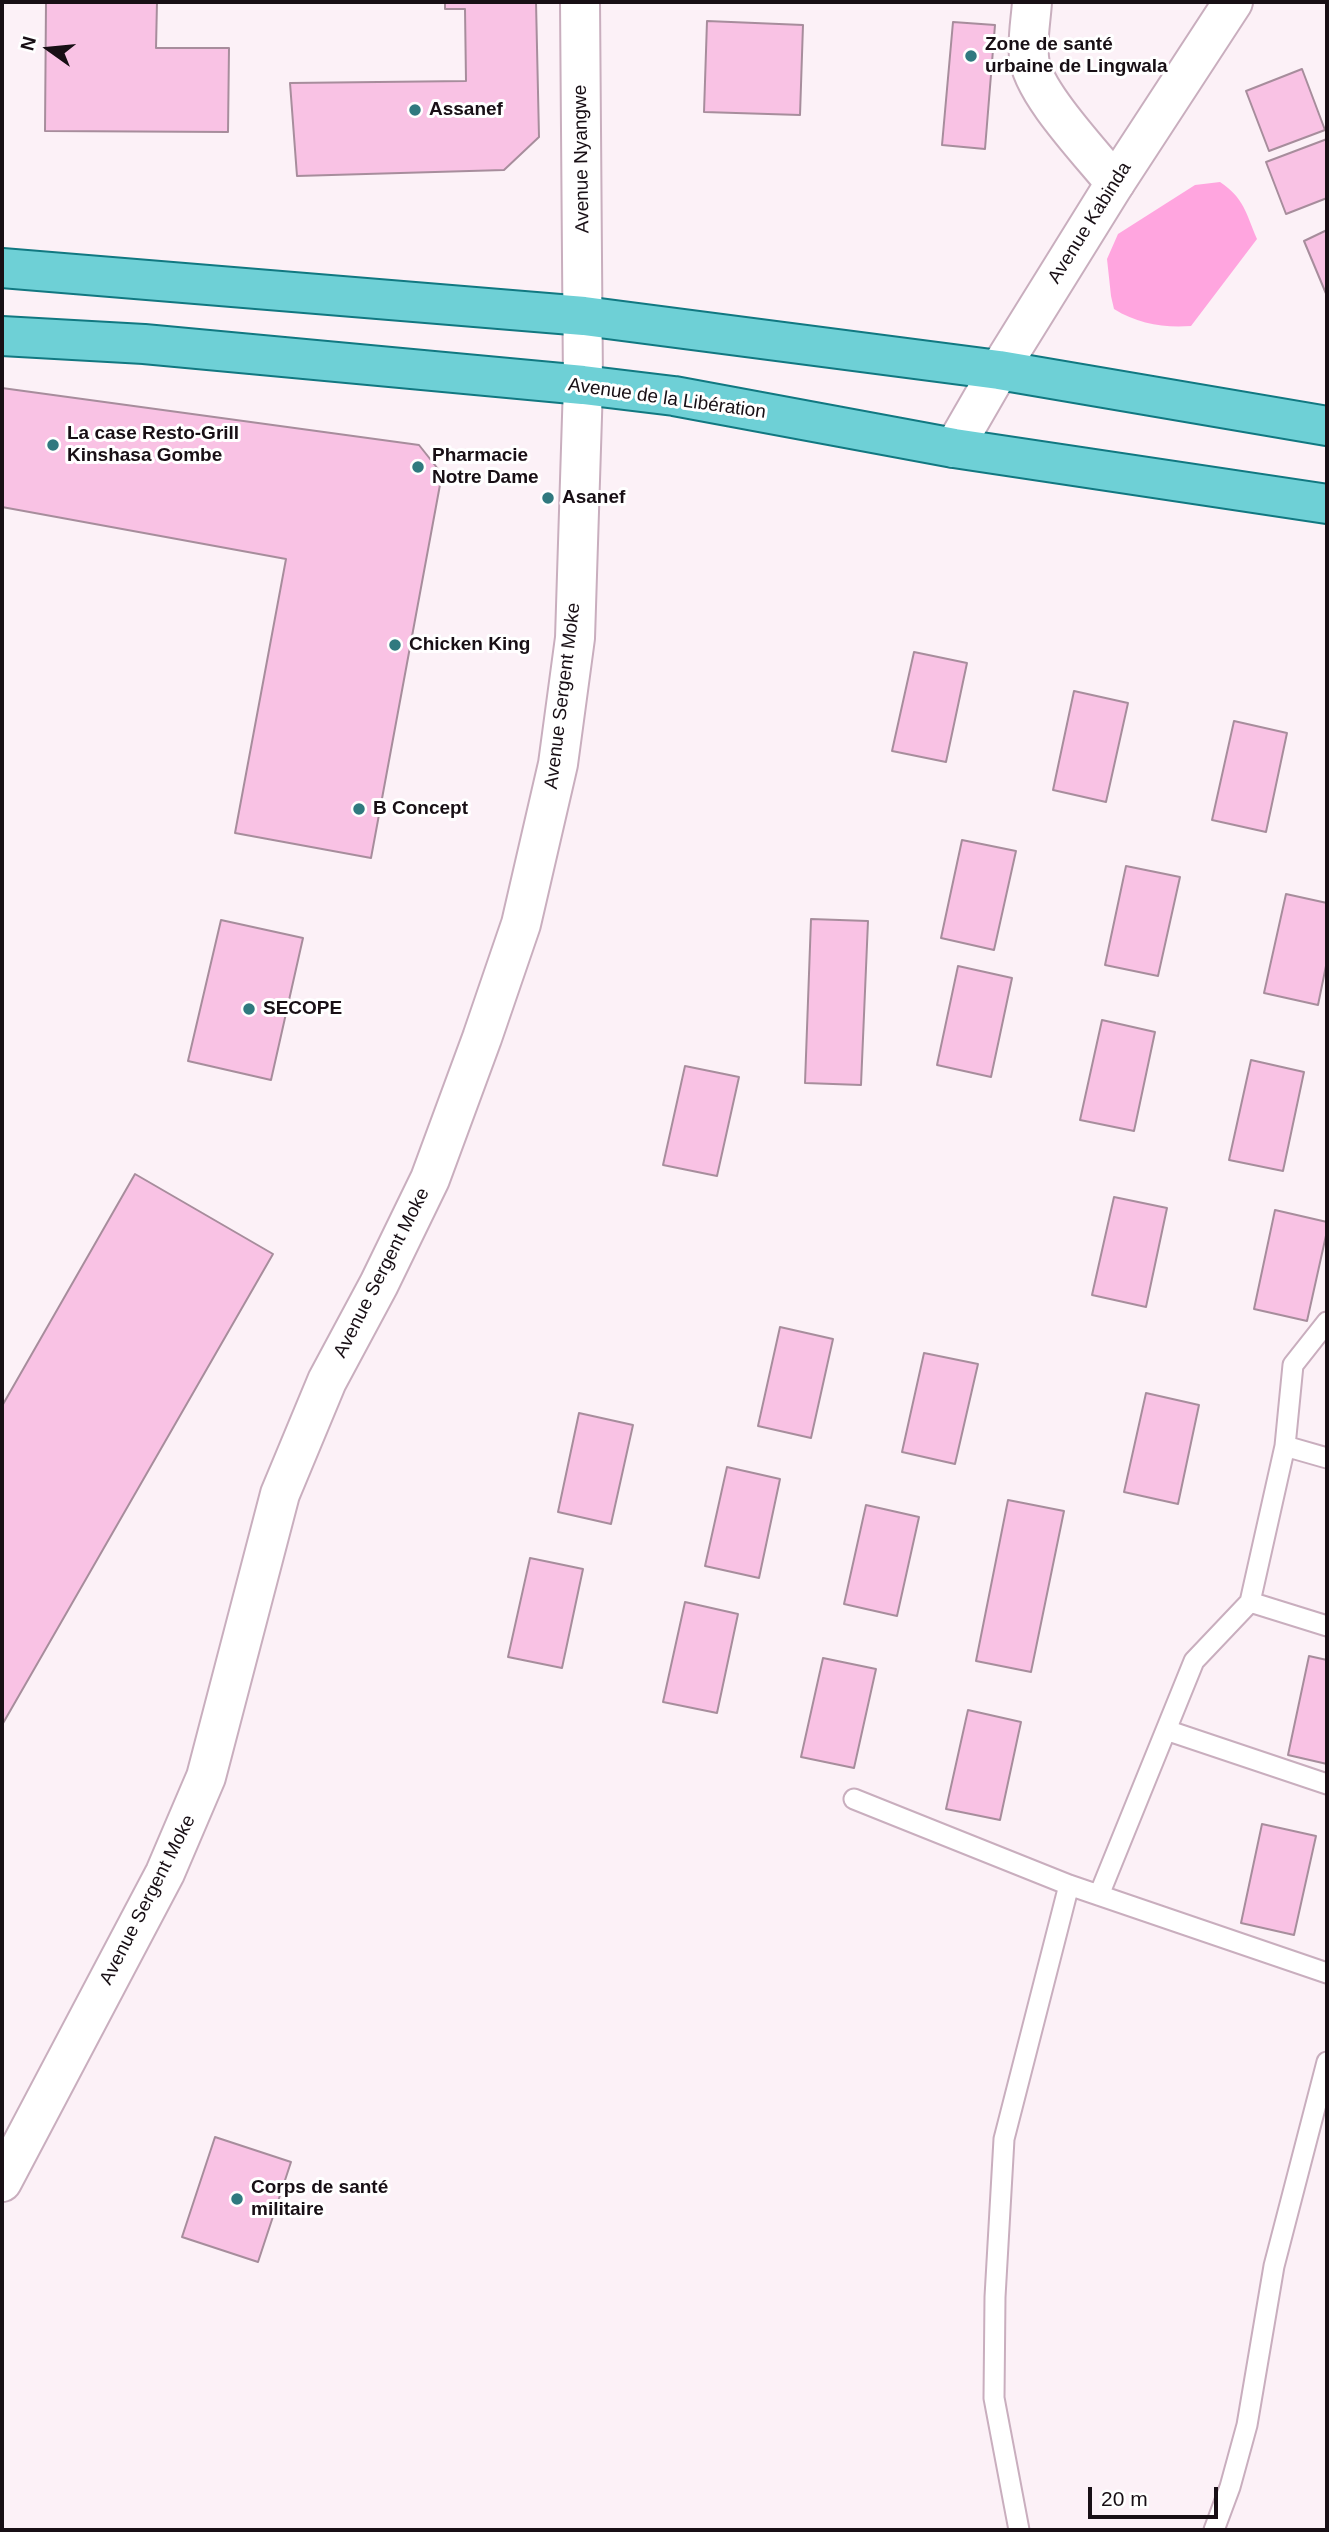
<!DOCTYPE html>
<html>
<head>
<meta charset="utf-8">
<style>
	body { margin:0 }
	#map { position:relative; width:1329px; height:2532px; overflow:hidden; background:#fcf1f7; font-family:Helvetica,sans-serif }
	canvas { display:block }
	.frame { position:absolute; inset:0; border:4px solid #180f15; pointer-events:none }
	.north { position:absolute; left:14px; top:14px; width:70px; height:70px; -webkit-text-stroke:5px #fff; paint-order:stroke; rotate:285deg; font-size:19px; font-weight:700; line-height:28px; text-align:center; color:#180f15 }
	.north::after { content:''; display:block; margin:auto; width:24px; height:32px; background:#180f15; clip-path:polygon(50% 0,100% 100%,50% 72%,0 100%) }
	.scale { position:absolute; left:1088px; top:2487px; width:130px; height:32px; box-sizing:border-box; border:4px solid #180f15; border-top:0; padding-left:9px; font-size:21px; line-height:24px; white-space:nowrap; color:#180f15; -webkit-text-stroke:5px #fff; paint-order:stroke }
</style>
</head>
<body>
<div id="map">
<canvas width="1329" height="2532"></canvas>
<div class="frame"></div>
<div class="north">N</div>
<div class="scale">20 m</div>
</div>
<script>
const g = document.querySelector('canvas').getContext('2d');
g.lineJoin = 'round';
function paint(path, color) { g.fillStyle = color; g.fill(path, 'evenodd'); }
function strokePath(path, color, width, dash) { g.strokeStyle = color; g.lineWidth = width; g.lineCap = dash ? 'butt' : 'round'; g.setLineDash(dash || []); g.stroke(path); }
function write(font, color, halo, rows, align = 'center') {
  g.font = font + ' Helvetica,sans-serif'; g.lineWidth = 6; g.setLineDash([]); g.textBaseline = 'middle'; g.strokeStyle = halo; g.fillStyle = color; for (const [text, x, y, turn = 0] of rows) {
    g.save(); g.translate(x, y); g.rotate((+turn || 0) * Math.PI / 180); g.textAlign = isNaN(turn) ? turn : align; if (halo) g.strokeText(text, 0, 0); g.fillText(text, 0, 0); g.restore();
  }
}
paint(new Path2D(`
	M1220,182C1244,198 1246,213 1257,239L1191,326C1164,328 1138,324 1114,309L1111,296L1107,259L1118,234L1195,185Z`), '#ffa5df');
const building = new Path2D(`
	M46,2H157L156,48H229L228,132L45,131Z
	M445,2H536L539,137L504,170L297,176L290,83L466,81L465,9H445Z
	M707,21L803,25L800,115L704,112Z
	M953,22L995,25L985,149L942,145Z
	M1302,69L1325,130L1269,151L1246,91Z
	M1327,139V198L1286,214L1266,162Z
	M1327,230V296L1304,241Z
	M2,388L419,445L442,474L371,858L235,833L286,559L2,507Z
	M914,652L967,663L946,762L892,751Z
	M1074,691L1128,703L1106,802L1053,790Z
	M1234,721L1287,733L1266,832L1212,820Z
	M962,840L1016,851L994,950L941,938Z
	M1126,866L1180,877L1158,976L1105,965Z
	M1286,894L1327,903V961L1318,1005L1264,993Z
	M811,919L868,921L861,1085L805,1083Z
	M221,920L303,938L271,1080L188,1061Z
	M958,966L1012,978L991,1077L937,1065Z
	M1102,1020L1155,1032L1134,1131L1080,1120Z
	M1251,1060L1304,1072L1283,1171L1229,1160Z
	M685,1066L739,1077L717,1176L663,1165Z
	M135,1174L273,1254L2,1725V1406Z
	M1114,1197L1167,1208L1146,1307L1092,1295Z
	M1275,1210L1327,1222V1231L1307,1321L1254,1309Z
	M780,1327L833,1339L811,1438L758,1426Z
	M924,1353L978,1364L955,1464L902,1452Z
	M1146,1393L1199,1405L1178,1504L1124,1492Z
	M579,1413L633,1425L611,1524L558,1512Z
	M727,1467L780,1479L759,1578L705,1566Z
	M1008,1500L1064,1511L1031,1672L976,1661Z
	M866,1505L919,1517L897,1616L844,1604Z
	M530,1558L583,1569L562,1668L508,1657Z
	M685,1602L738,1614L717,1713L663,1702Z
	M1309,1656L1327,1660V1764L1288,1755Z
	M823,1658L876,1669L854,1768L801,1757Z
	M968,1710L1021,1722L1000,1820L946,1809Z
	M1262,1824L1316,1836L1294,1935L1241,1923Z
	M215,2137L291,2162L258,2262L182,2237Z`);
paint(building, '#f9c2e4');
strokePath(building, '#a78d9c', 2);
const service = new Path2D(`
	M1285,1446L1327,1458
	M1250,1602L1327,1626
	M1166,1730L1327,1784
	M854,1799L1069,1885L1327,1973
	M1099,1895L1194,1661L1250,1602L1285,1446L1293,1365L1327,1322
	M1019,2530L994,2398L995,2297L1004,2139L1069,1885
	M1214,2530L1230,2487L1247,2425L1274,2266L1327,2062`);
const minor = new Path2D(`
	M1032,2C1031,19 1027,39 1029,57C1031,91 1092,154 1115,183`);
const tertiary = new Path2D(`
	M954,448L999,370L1115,183L1233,2`);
const secondary = new Path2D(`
	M2,2182L165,1873L206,1777L280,1494L327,1381L379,1284L430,1179L482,1038L521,924L558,764L575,638L583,385L580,2`);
const primary = new Path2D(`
	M2,268L584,316L999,370L1327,426
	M2,336L144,344L583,385L674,396L954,448L1327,504`);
strokePath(service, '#c9aebe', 23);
strokePath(minor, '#c9aebe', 42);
strokePath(tertiary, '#c9aebe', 42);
strokePath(secondary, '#c9aebe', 42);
strokePath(primary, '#117881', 42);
strokePath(service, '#fff', 19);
strokePath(minor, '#fff', 38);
strokePath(tertiary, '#fff', 38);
strokePath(secondary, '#fff', 38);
strokePath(primary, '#6ed0d6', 38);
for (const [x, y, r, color] of [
	[971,56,7,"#30797f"],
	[415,110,7,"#30797f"],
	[53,445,7,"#30797f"],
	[418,467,7,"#30797f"],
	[548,498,7,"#30797f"],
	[395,645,7,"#30797f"],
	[359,809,7,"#30797f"],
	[249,1009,7,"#30797f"],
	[237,2199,7,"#30797f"]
]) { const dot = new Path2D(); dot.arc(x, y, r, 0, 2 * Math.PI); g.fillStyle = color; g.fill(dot); strokePath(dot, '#fff', 2.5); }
write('bold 19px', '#180f15', '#fff', [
	["Zone de santé",985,45],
	["urbaine de Lingwala",985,67],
	["Assanef",429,110],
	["La case Resto-Grill",67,434],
	["Kinshasa Gombe",67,456],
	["Pharmacie",432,456],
	["Notre Dame",432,478],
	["Asanef",562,498],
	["Chicken King",409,645],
	["B Concept",373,809],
	["SECOPE",263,1009],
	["Corps de santé",251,2188],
	["militaire",251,2210]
], 'left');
write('19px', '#180f15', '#fff', [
	["Avenue Nyangwe",582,159,-91],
	["Avenue Kabinda",1090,223,-58],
	["Avenue de la Libération",667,399,8],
	["Avenue Sergent Moke",563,696,-83],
	["Avenue Sergent Moke",382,1273,-63],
	["Avenue Sergent Moke",148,1900,-63]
]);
</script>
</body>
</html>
